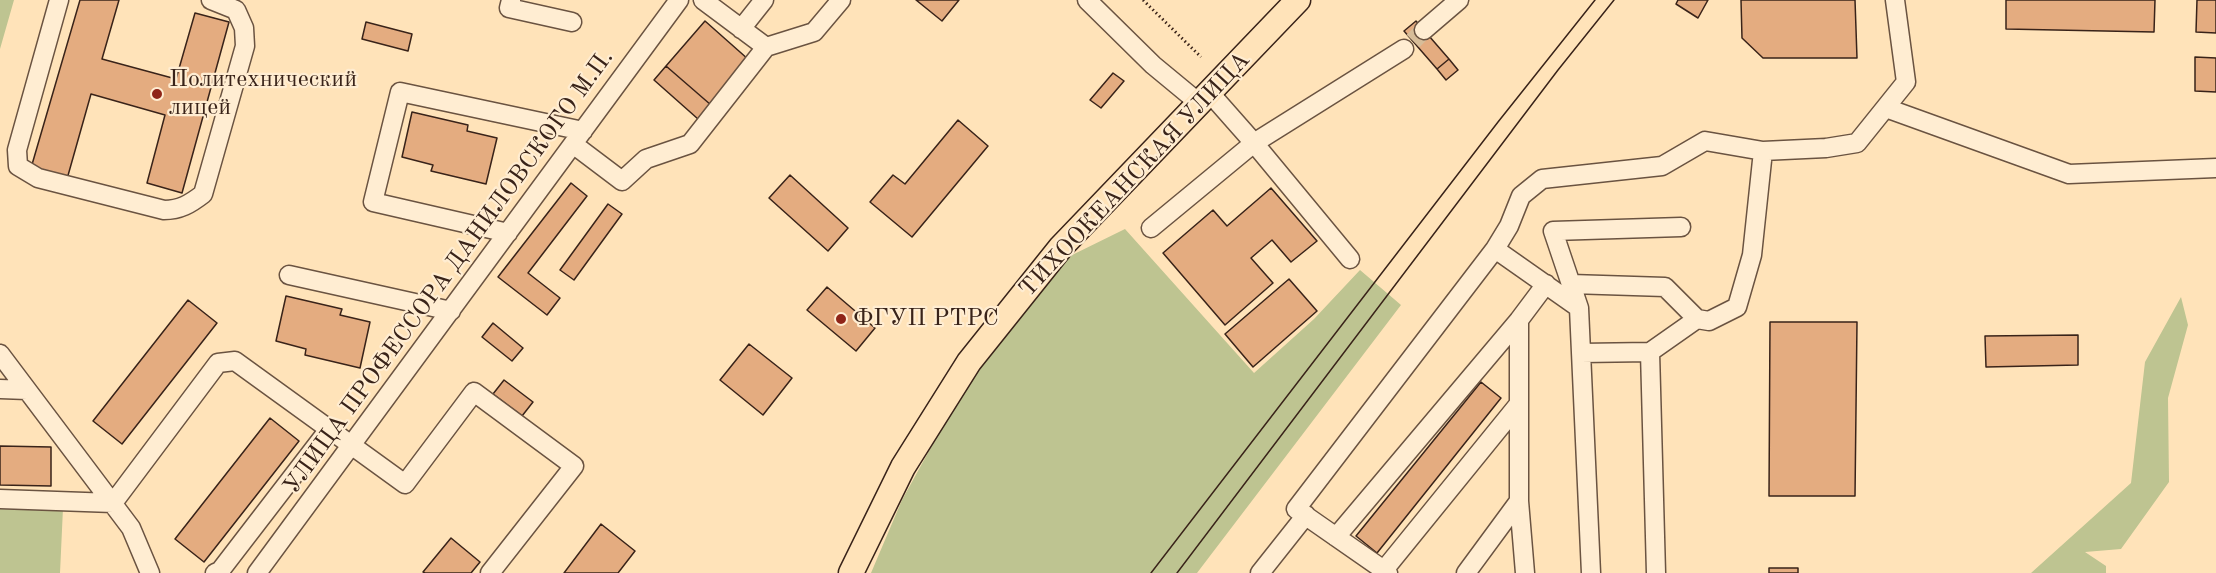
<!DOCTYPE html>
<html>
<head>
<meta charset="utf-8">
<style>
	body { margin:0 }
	canvas { display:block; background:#ffe3b9 }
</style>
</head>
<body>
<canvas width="2216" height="573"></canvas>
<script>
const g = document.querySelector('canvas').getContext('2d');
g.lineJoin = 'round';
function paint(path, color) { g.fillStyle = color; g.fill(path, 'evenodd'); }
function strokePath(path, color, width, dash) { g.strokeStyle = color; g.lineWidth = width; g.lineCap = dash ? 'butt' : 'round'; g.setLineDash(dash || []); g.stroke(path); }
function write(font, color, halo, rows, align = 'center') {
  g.font = font + ' "Old Standard TT",serif'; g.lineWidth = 4.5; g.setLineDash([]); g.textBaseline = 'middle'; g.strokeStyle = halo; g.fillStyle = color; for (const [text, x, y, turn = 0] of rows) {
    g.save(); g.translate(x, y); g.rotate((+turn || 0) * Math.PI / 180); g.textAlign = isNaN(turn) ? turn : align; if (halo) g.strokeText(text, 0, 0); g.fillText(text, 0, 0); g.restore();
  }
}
paint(new Path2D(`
	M0,0H14L0,49Z
	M1125,229L1254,373L1314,319L1360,270L1401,305L1197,573H871L902,500L957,400L1015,316L1068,257Z
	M2181,297L2188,325L2168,398L2169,482L2121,549L2085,552L2106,566V573H2031L2131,483L2145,362Z
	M0,505L63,508L60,573H0Z`), '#bec491');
const building = new Path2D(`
	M80,0H119L102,59L176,79L195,13L229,22L182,193L147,183L165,115L91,94L67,179L31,168Z
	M916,0H959L942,21Z
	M1678,0H1708L1698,18L1676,4Z
	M1741,0H1855L1857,58H1763L1742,38Z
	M2006,0H2155L2154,32L2006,29Z
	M2197,0H2216V33L2196,32Z
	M705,21L749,60L711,105L666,66Z
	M1416,21L1449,59L1437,69L1404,31Z
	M366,22L412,34L408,51L362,39Z
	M2195,57L2216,58V92L2195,91Z
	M1449,59L1458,70L1446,80L1437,69Z
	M666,66L711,105L698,119L654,80Z
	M1113,73L1124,81L1101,108L1090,100Z
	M412,112L468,125L467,131L497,138L486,184L431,171L433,165L402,157Z
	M958,120L988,146L912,237L870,202L893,175L905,184Z
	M790,175L848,228L828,251L769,198Z
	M571,183L587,196L528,273L560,298L547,315L498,277Z
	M1271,188L1317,241L1291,262L1272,240L1251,258L1273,283L1225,325L1163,253L1213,210L1227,226Z
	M608,204L622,214L574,280L560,270Z
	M1289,279L1317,311L1253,367L1225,334Z
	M827,287L875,328L856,351L807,310Z
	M286,296L342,309L340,315L370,322L360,368L305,355L306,349L276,341Z
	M188,300L217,323L122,444L93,421Z
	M1770,322H1857L1855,496H1769Z
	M493,323L523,348L512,361L482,337Z
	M2078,335V365L1986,367L1985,336Z
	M749,344L792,378L763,415L720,380Z
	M504,380L533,402L522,416L493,394Z
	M1481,382L1501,398L1377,553L1356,536Z
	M270,418L299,441L204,562L175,539Z
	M0,446L51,447V486L0,485Z
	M601,524L635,551L618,573H564Z
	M451,538L480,562L471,573H425L423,572Z
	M1769,568H1798V573H1769Z`);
paint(building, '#e4ac80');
strokePath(building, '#392319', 1.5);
strokePath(new Path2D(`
	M1413,41L1424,30`), '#d7bd99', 18, [18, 9]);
const minor = new Path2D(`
	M59,0L17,150L18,166L38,178L164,210C180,210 190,204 203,194L245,46L244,28L236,10L211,0
	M511,0L509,8L572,22
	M703,0L766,47L814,32L841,0
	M1087,0L1153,65L1199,103
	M741,29L764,0
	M1424,30L1459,0
	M1209,92L1254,143L1404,49
	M1886,108L2069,174L2216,168
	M573,144L622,181L646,159L690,144L766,47
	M1763,151L1826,148L1857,143L1906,82L1895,0
	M1151,228L1254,143L1350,259
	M508,233L373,202L400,92L583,131
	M1495,249L1509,226L1521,196L1542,179L1662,166L1705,141L1763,151L1752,255L1737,307L1709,321L1697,319
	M289,275L451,311
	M1571,284L1665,287L1697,319L1650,352
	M1579,308L1553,231L1681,227
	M1519,320V501L1525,573
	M1581,353L1650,352L1656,573
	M0,354L131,528L150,573
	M0,389L27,390
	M0,499L113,503L218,363L235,361L405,484L474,392L574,466L490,573
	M1336,537L1519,320L1546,284
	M1384,570L1518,405
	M215,573L220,571L330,428
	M257,573L679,0
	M1260,573L1306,515
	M1388,573L1296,509L1495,249L1579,308L1591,573
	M1466,573L1519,501`);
const major = new Path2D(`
	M851,573L903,467L969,362L1061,247L1298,0`);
strokePath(minor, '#6a5341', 21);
strokePath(major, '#392319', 27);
strokePath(new Path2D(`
	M1143,0L1201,57`), '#392319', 3, [1.5, 3]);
strokePath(minor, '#ffedd2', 18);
strokePath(major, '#ffe3b9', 24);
strokePath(new Path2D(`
	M1151,573L1498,122L1595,0
	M1177,573L1558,70L1614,0`), '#392319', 1.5);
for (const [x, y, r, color] of [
	[157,94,6,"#8f2418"],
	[841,319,6,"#8f2418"]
]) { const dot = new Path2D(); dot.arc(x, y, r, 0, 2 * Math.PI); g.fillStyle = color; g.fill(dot); strokePath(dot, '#ffedd2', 2); }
write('24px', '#392319', '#ffedd2', [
	["Политехнический",169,80],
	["лицей",169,108],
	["ФГУП РТРС",853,319]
], 'left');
write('24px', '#392319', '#ffedd2', [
	["ТИХООКЕАНСКАЯ УЛИЦА",1135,175,-47],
	["УЛИЦА ПРОФЕССОРА ДАНИЛОВСКОГО М.П.",449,272,-54]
]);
</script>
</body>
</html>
